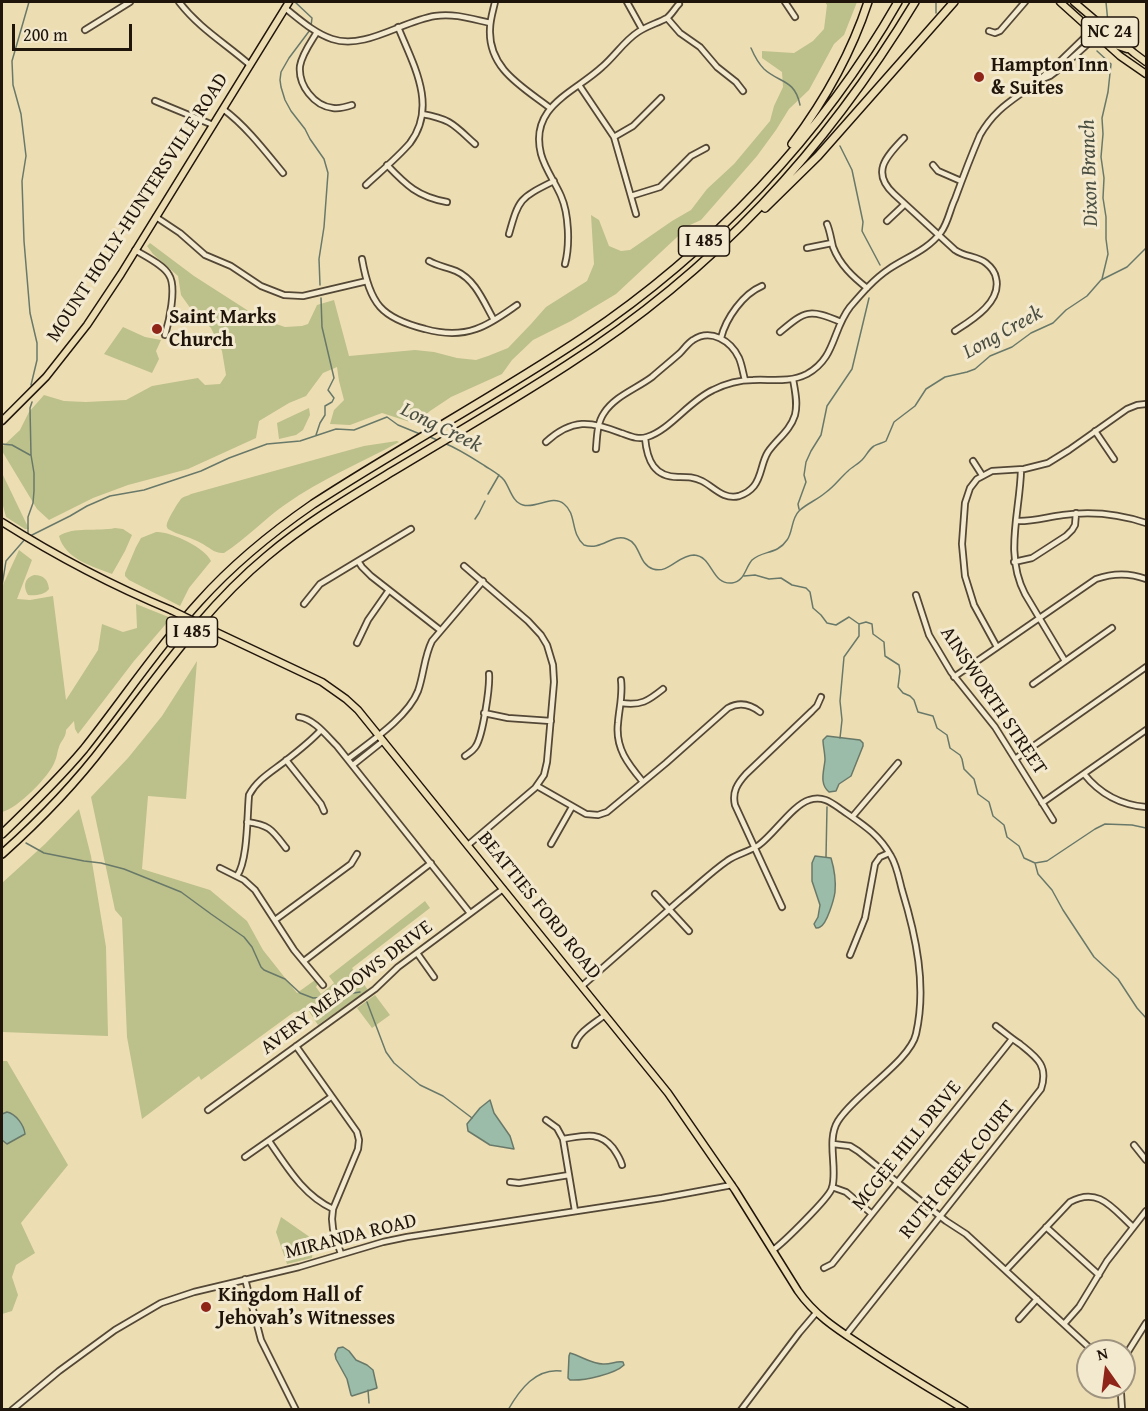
<!DOCTYPE html>
<html>
<head>
<meta charset="utf-8">
<style>
	body { margin:0 }
	#map { position:relative; width:1148px; height:1411px; overflow:hidden; background:#edddb3; font-family:"Gentium Book Plus",serif }
	canvas { display:block }
	.frame { position:absolute; inset:0; border:3px solid #20150b; pointer-events:none }
	.north { position:absolute; left:1076px; top:1339px; width:60px; height:60px; box-sizing:border-box; background:#f3e9ce; border:2px solid #9f9480; border-radius:50%; rotate:346deg; font-size:16px; font-weight:700; line-height:24px; text-align:center; color:#20150b }
	.north::after { content:''; display:block; margin:auto; width:21px; height:27px; background:#8f2418; clip-path:polygon(50% 0,100% 100%,50% 72%,0 100%) }
	.scale { position:absolute; left:12px; top:24px; width:120px; height:27px; box-sizing:border-box; border:3px solid #20150b; border-top:0; padding-left:8px; font-size:18px; line-height:21px; white-space:nowrap; color:#20150b; -webkit-text-stroke:4px #f3e9ce; paint-order:stroke }
</style>
</head>
<body>
<div id="map">
<canvas width="1148" height="1411"></canvas>
<div class="frame"></div>
<div class="north">N</div>
<div class="scale">200 m</div>
</div>
<script>
const g = document.querySelector('canvas').getContext('2d');
g.lineJoin = 'round';
function paint(path, color) { g.fillStyle = color; g.fill(path, 'evenodd'); }
function strokePath(path, color, width, dash) { g.strokeStyle = color; g.lineWidth = width; g.lineCap = dash ? 'butt' : 'round'; g.setLineDash(dash || []); g.stroke(path); }
function write(font, color, halo, rows, align = 'center') {
  g.font = font + ' "Gentium Book Plus",serif'; g.lineWidth = 6; g.setLineDash([]); g.textBaseline = 'middle'; g.strokeStyle = halo; g.fillStyle = color; for (const [text, x, y, turn = 0] of rows) {
    g.save(); g.translate(x, y); g.rotate((+turn || 0) * Math.PI / 180); g.textAlign = isNaN(turn) ? turn : align; if (halo) g.strokeText(text, 0, 0); g.fillText(text, 0, 0); g.restore();
  }
}
paint(new Path2D(`
	M825,2H857L844,35L834,44L809,90L789,109L776,130L757,156L701,220L690,225L616,294L571,321L533,340L512,360L502,374L451,397L430,411L417,422L413,423L382,413L350,425L330,424L334,410L344,400L339,381L337,367L323,373L306,396L289,403L259,421L256,438L188,469L128,485L93,498L49,520L37,509L2,451V447L20,430L29,412L44,395L64,401L86,402L126,400L152,386L198,378L205,385L220,384L226,375L222,351L211,328L191,309L181,295L178,276L153,254L147,246L150,243L194,276L261,319L285,327L302,326L308,324L317,305L334,300L349,356L415,350L434,352L457,358L476,360L488,356L508,348L531,324L546,307L587,281L594,264L591,215L599,220L609,246L621,251L630,250L672,221L691,210L707,189L734,164L770,121L774,106L783,87L782,72L762,58V51L794,53L813,41L824,29L827,5Z
	M123,327L145,337L161,340L156,351L159,359L152,373L104,354Z
	M309,408L310,415L303,430L296,435L279,439L277,423Z
	M397,441L399,442C361,463 321,479 286,504C264,519 246,539 224,553C215,554 209,547 201,543C191,537 178,535 168,529C167,527 166,526 167,524C167,521 179,500 182,498C185,496 188,496 191,494L364,446Z
	M2,473L29,529H25L6,517L2,502Z
	M115,528L123,529L132,535L125,551L112,574C92,566 65,559 59,536C74,526 97,532 115,528Z
	M156,532C170,531 206,548 211,561L189,588L180,606L129,580L125,576V573L136,547L141,538Z
	M19,550L32,560L17,599L30,600L53,596L66,700L98,650L102,624L123,632L137,628L136,604L171,618L134,661L78,734L75,729L74,721L66,730C66,738 61,740 59,747C57,752 57,757 55,761C50,776 17,809 2,812V587Z
	M34,575C44,575 48,580 49,589C45,595 34,596 28,595C23,587 24,578 34,575Z
	M197,661L186,799L148,796L142,869L210,890L247,921L263,950L297,993L315,980L318,984L316,987L321,994L334,983L329,976L425,901L430,908L352,968L368,990L318,1025L308,1010L294,1012L201,1080L199,1076L142,1119L127,1037L122,918L115,910L91,797L128,758L162,716Z
	M79,809L91,856L106,947L108,1036L2,1032V883L45,844Z
	M375,995L390,1015L372,1028L357,1008Z
	M2,1061H7L68,1165L21,1223L35,1253L16,1265L12,1277L18,1295L12,1311L2,1314Z
	M281,1217L314,1240L312,1258L287,1264L276,1232Z`), '#bcc08a');
const water = new Path2D(`
	M827,736L860,740L863,743V746L851,776L839,784L836,791L829,792C819,784 824,771 825,760C825,753 823,746 823,740Z
	M815,856L831,858C834,868 836,881 835,892C834,899 827,924 820,927C819,928 817,928 816,928L814,924L818,917L820,905L812,881V863Z
	M490,1100L494,1113L510,1136L514,1149L490,1145L468,1131L467,1124L480,1108Z
	M7,1112C16,1114 24,1125 25,1134L7,1144L2,1140V1114Z
	M343,1347L349,1351L356,1360L367,1365L373,1370L377,1388L352,1396L351,1395L347,1379L336,1359L335,1354L338,1348Z
	M570,1353C581,1356 592,1364 603,1364C610,1365 615,1361 623,1362L624,1365C615,1374 584,1381 570,1380L568,1378L569,1356Z`);
paint(water, '#9abca8');
strokePath(water, '#697969', 1.5);
strokePath(new Path2D(`
	M29,2L12,61L13,85L21,114L26,156L22,181L24,241L30,313L37,343V360L31,385
	M295,2L312,18L311,26
	M936,2V13
	M1106,2L1108,23
	M310,30L289,58L281,72L280,80L281,87L285,100L291,111L305,129L310,139L324,159L328,173L324,227L319,259L320,285
	M751,48C754,55 758,63 764,69C779,83 795,79 800,105
	M1097,51L1111,64L1108,92L1102,118L1103,134L1101,157L1104,178L1103,198L1106,217V239L1108,254L1102,279
	M840,146L852,170L863,222L862,231L880,265
	M316,435L320,423L325,415V406L332,402L334,398L328,390L334,378L322,327L321,298
	M428,436L437,440
	M444,443C459,449 471,457 485,466C491,470 499,474 504,480C510,488 512,502 523,505C537,509 552,494 564,504C577,514 570,533 584,545C602,551 612,533 627,539C641,544 638,564 653,569C669,574 678,555 694,555C713,556 711,585 732,583C745,581 745,568 752,560C763,550 777,555 787,540C793,532 791,519 799,511C806,504 817,500 825,493C834,487 840,478 848,471C852,467 858,464 862,460C866,456 869,449 874,446C877,444 883,443 886,441L894,422L915,406L926,389L945,377L967,372L975,369L990,356L1012,347L1031,333L1053,323L1066,310L1087,296L1101,280L1127,267L1146,248
	M2,444L12,445L30,455
	M488,494L499,475
	M799,509L798,504L806,482L804,475L806,462L811,451L821,435L827,406L852,369L869,298
	M475,519L479,513L485,501
	M28,536V517L33,503L34,491V473L31,455L30,408L32,402
	M30,536L70,516L87,506L110,496L144,490L201,471L229,458L267,444L300,441L336,429L354,430L387,417L398,425L420,434
	M744,576L755,575L769,579L781,578L792,585L806,588L810,592L813,608L821,615L827,623L836,625L849,617L859,624V636L844,657L840,701L842,720L840,738
	M2,586L6,561L26,538
	M859,624L866,622L872,624L873,634L884,642L885,656L899,665L900,671L898,687L903,693L910,696L914,700L918,712L933,716L937,728L947,735L950,748L960,755L962,759L964,769L974,779L978,794L989,802L993,816L1004,825L1007,837L1019,846L1024,858L1035,863L1047,861L1095,829L1105,824L1132,825L1146,828
	M26,843L44,853L84,861L101,863L124,869L181,892L211,914L244,937L252,947L261,967L264,970L285,979L300,993L313,998L330,997L360,992
	M826,857L827,807
	M1035,863L1038,874L1052,890L1063,910L1094,957L1118,979L1137,1008L1146,1018
	M367,1002L386,1052L394,1063L420,1085L443,1096L472,1118
	M368,1390L369,1403
	M508,1410C520,1389 536,1368 561,1371`), '#697969', 1.5);
const minor = new Path2D(`
	M179,2C200,29 225,43 250,65
	M495,2C493,11 490,20 490,29C488,69 523,87 550,108
	M627,2L642,29
	M785,2L795,17
	M285,8C299,19 314,33 332,39C365,50 402,21 435,16C454,13 472,19 490,23
	M667,18L680,33L700,47L717,67L736,82L743,91
	M85,30L130,2
	M989,31L995,33L1000,31L1025,2
	M317,32C311,42 302,54 300,66C298,85 314,106 333,108C340,109 346,107 352,105
	M1040,80L1050,76L1062,67L1091,41L1093,33
	M579,85L614,137L636,214
	M155,101L213,125
	M223,109C246,126 265,151 283,173
	M422,114C451,119 454,125 475,144
	M614,137L633,126L661,98
	M904,138C887,156 870,172 894,194L955,250C965,257 977,256 986,263C991,267 995,272 996,278C1002,302 972,320 955,331
	M387,165C406,185 418,197 447,202
	M933,165L938,171L961,181
	M366,185C380,172 397,158 410,143C438,106 413,64 398,27
	M631,196L660,187L691,156L706,148
	M156,217L180,233L205,255L231,266L261,286L284,295L303,296L367,281
	M887,221L905,204
	M827,224C830,231 831,239 833,247C840,265 853,277 867,288
	M509,234C519,198 520,198 554,181
	M807,248L832,243
	M135,250C145,256 164,265 169,275C177,287 169,322 165,335
	M362,259C370,304 381,318 425,329C443,334 459,335 476,329C491,324 504,314 517,305
	M429,261C437,266 447,267 456,271C476,280 484,303 494,320
	M565,264C570,245 569,214 561,196C555,182 545,169 541,154C529,106 574,93 602,67C615,56 624,41 638,32C647,26 658,23 667,18C672,14 675,8 679,4
	M780,332C806,310 809,309 841,322
	M721,338C726,318 743,294 762,286
	M1095,431L1114,459
	M645,438C647,460 654,478 680,477C688,477 694,477 702,481C714,487 723,500 739,496C745,494 750,491 754,486C762,476 761,463 768,452C777,439 790,431 795,415C798,403 795,391 793,379
	M546,442C572,418 591,421 621,433C630,436 638,440 647,437C670,430 689,401 713,390C725,384 740,380 753,380C771,379 789,383 807,374C836,358 832,330 850,307C862,293 874,279 889,269C907,257 928,250 941,232C948,223 950,209 955,199C963,177 971,156 980,135C996,107 1014,100 1038,81C1054,67 1070,52 1086,36L1093,34
	M596,449C597,437 597,423 604,413C615,396 636,389 652,377C661,369 671,361 680,353C684,349 688,343 693,340C711,328 731,341 739,358C742,365 743,373 745,380
	M973,461L982,475
	M1021,470C1020,512 1004,554 1025,594L1065,661
	M1016,521C1031,522 1047,517 1063,515C1091,511 1119,514 1146,523
	M358,561L362,567L371,576L440,630
	M1014,562L1032,558L1066,536L1072,530L1075,525L1076,513
	M464,566L528,621L541,635L547,645L553,665L554,682L547,762L544,775L535,788L468,845
	M916,595L929,635L951,672L995,727L1053,820
	M304,604L320,584L411,529
	M357,643L368,620L389,590
	M997,647L974,605L965,576L962,544L965,503L970,488L977,479L992,471L1024,469L1048,463L1069,450L1127,409L1137,405L1146,404
	M954,677L1096,579C1113,573 1130,573 1146,579
	M621,680C623,695 619,709 618,723C615,748 628,764 643,782
	M1033,684L1112,628
	M621,703C641,706 648,701 663,689
	M484,713L508,718L551,721
	M299,717C314,719 326,735 337,746L470,913
	M465,756C469,753 473,751 476,746C483,735 490,687 489,674
	M348,759C370,742 408,717 418,691C424,674 424,657 432,641L483,581
	M1015,759L1146,667
	M286,760L321,804L324,811
	M353,765L383,741
	M1084,774C1100,794 1121,805 1146,807
	M537,786L586,814L598,815L607,812L666,763L728,708C739,702 750,704 760,712
	M1042,803L1146,730
	M853,816L898,763
	M247,822C270,825 272,830 286,848
	M551,844L572,807
	M220,868L244,880L255,890L294,950L323,985
	M237,876C248,860 247,816 249,795C257,780 271,772 284,762C297,752 310,742 321,730
	M655,894L689,931
	M782,907L735,805C732,792 737,784 746,774L812,711L817,706L821,697
	M275,920L351,864L357,854
	M417,953L434,977
	M850,955L865,918L875,864L880,857L889,853
	M304,961L431,863
	M582,986C615,957 648,928 681,899C696,887 711,872 727,861C736,854 749,852 759,845C774,834 793,805 809,800C823,795 832,803 842,810C862,824 879,834 891,856C897,866 899,879 902,890C916,936 927,986 916,1034C910,1061 855,1094 838,1121C826,1140 838,1169 832,1188C829,1198 783,1243 773,1250
	M575,1045C578,1032 595,1023 605,1015
	M296,1046L357,1132L359,1140L358,1149L333,1209L332,1219L333,1229L341,1254
	M208,1110L375,989L398,967L503,889
	M546,1120L557,1128L563,1139L575,1211
	M563,1139C583,1136 599,1130 613,1148C617,1154 620,1158 622,1165
	M269,1141C287,1167 303,1195 333,1209
	M833,1144L850,1146L858,1151L946,1221L966,1234L1093,1351
	M1134,1145L1146,1160
	M245,1157L331,1097
	M510,1182L519,1183L569,1175
	M832,1187L846,1192L872,1214
	M1046,1227L1099,1275
	M824,1268L832,1264L1012,1039
	M1006,1270L1070,1202C1099,1186 1113,1209 1133,1227
	M245,1279L261,1340L296,1410
	M1019,1319L1037,1299
	M1064,1324L1079,1307L1107,1261L1146,1211
	M846,1335L1041,1089C1049,1065 1036,1057 1020,1044C1012,1039 1004,1032 996,1026
	M1124,1358L1146,1323
	M1119,1387L1121,1394L1122,1410
	M12,1410L59,1371L115,1330L161,1303L194,1292L299,1267L383,1242L407,1237L662,1198L732,1185
	M741,1410L799,1333L816,1313`);
const major = new Path2D(`
	M1060,2L1120,56L1146,74
	M1074,2L1134,53L1146,62
	M1094,32L1102,34L1115,45L1127,49
	M2,421L46,377L87,325L121,274L289,2
	M2,522C56,556 113,586 171,610
	M214,631L322,682L346,699L358,710L668,1093L735,1190L798,1291C814,1314 835,1328 858,1343C893,1367 929,1388 965,1410`);
const highway = new Path2D(`
	M792,144C825,100 851,54 868,2
	M765,208L818,156L954,2
	M2,834C30,807 59,779 84,749C123,700 157,648 199,602C233,564 271,533 313,504C402,446 496,396 584,337C711,252 822,135 898,2
	M2,854C40,820 75,784 106,743C157,678 203,609 267,556C306,523 350,497 393,471C451,436 510,402 567,365C714,271 825,151 915,2`);
strokePath(minor, '#534735', 8);
strokePath(major, '#20150b', 9);
strokePath(highway, '#20150b', 10);
strokePath(minor, '#f3e9ce', 4.5);
strokePath(major, '#edddb3', 6);
strokePath(highway, '#edddb3', 7);
const majorBridge = new Path2D(`
	M171,610L214,631`);
strokePath(majorBridge, '#20150b', 9, []);
strokePath(majorBridge, '#edddb3', 6);
for (const [x, y, r, color] of [
	[979,77,6,"#8f2418"],
	[157,329,6,"#8f2418"],
	[206,1307,6,"#8f2418"]
]) { const dot = new Path2D(); dot.arc(x, y, r, 0, 2 * Math.PI); g.fillStyle = color; g.fill(dot); strokePath(dot, '#f3e9ce', 2); }
for (const [x, y, w] of [
	[1110,32,57],
	[704,241,51],
	[192,632,51]
]) { const box = new Path2D(); box.roundRect(x - w / 2, y - 15, w, 30, 4.5); g.fillStyle = '#f3e9ce'; g.fill(box); strokePath(box, '#20150b', 1.5); }
write('bold 18px', '#20150b', null, [
	["NC 24",1110,32],
	["I 485",704,241],
	["I 485",192,632]
]);
write('bold 20px', '#20150b', '#f3e9ce', [
	["Hampton Inn",991,66],
	["& Suites",991,89],
	["Saint Marks",169,318],
	["Church",169,341],
	["Kingdom Hall of",218,1296],
	["Jehovah’s Witnesses",218,1319]
], 'left');
write('20px', '#20150b', '#f3e9ce', [
	["MOUNT HOLLY-HUNTERSVILLE ROAD",138,208,-57],
	["AINSWORTH STREET",993,701,56],
	["BEATTIES FORD ROAD",539,906,51],
	["AVERY MEADOWS DRIVE",347,988,-37],
	["MCGEE HILL DRIVE",907,1146,-51],
	["RUTH CREEK COURT",958,1170,-51],
	["MIRANDA ROAD",351,1237,-14]
]);
write('italic 21px', '#4b4f42', '#f3e9ce', [
	["Dixon Branch",1090,173,-92],
	["Long Creek",1003,333,-29],
	["Long Creek",441,428,26]
]);
</script>
</body>
</html>
